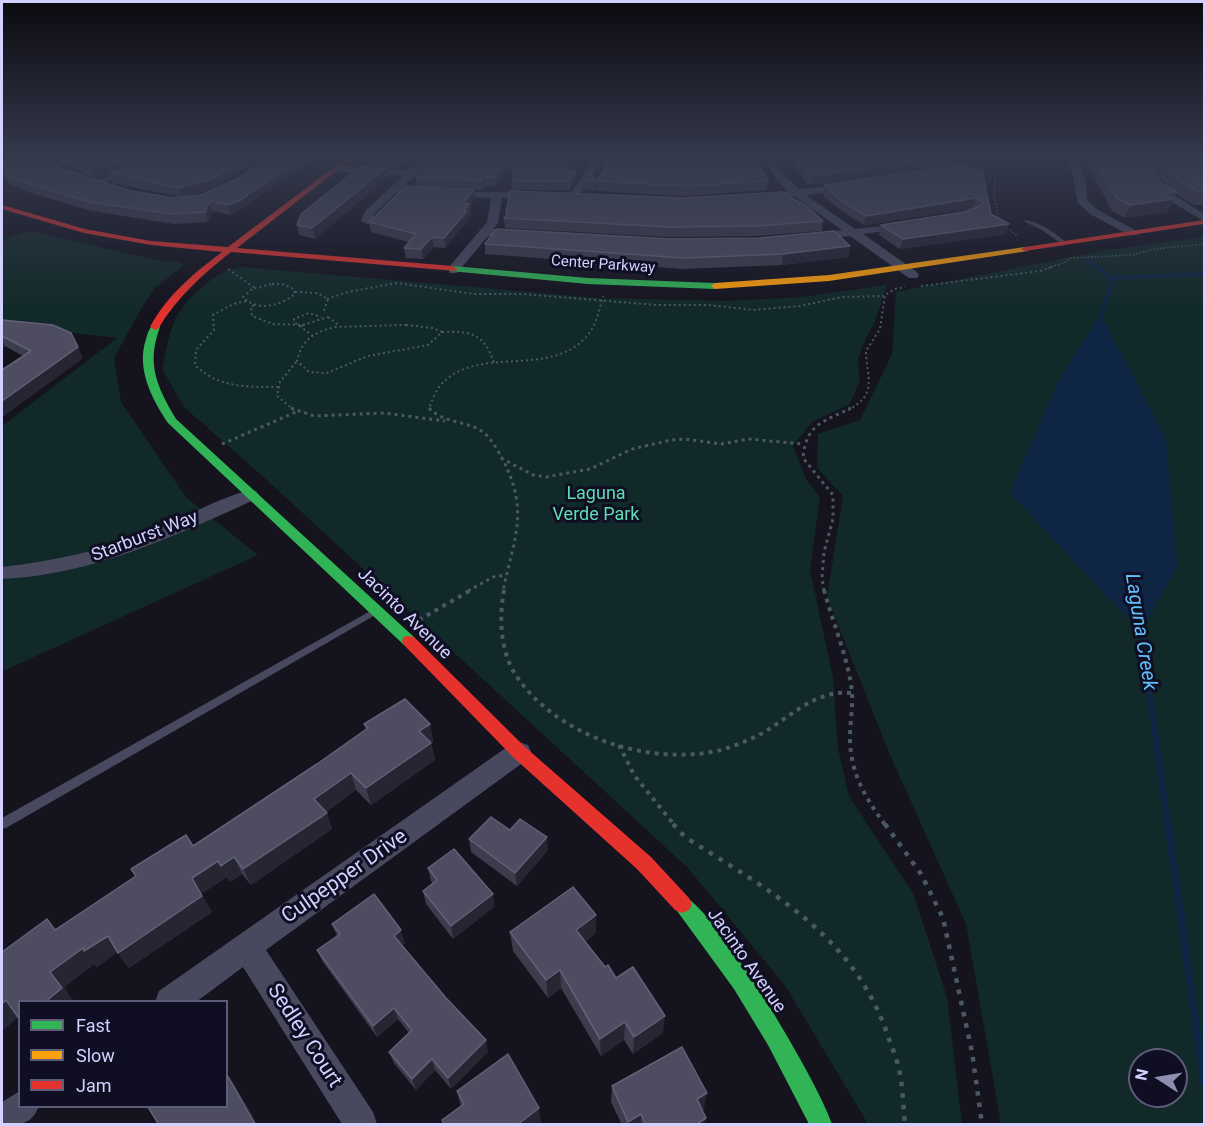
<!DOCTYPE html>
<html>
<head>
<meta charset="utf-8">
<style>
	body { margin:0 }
	#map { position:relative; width:1206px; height:1126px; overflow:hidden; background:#14131e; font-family:Roboto,sans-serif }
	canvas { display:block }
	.frame { position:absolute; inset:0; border:3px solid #d2d1ff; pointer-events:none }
	.legend { position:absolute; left:18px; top:1000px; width:210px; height:108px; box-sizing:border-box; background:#100e23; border:2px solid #5e5c7b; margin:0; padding:8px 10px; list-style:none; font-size:18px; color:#d2d1ff }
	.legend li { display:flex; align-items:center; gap:12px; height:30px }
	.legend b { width:30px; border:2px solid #5e5c7b }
	.north { position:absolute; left:1128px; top:1048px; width:60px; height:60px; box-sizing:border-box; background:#100e23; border:2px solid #5e5c7b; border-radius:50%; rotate:282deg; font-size:16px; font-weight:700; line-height:24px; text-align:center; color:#d2d1ff }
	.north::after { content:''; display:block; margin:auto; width:21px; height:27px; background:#908eb0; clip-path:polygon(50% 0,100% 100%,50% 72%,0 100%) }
</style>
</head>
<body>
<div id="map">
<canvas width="1206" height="1126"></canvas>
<div class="frame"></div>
<ul class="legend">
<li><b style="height:8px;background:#30b455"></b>Fast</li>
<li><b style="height:8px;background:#ff9f0a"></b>Slow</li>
<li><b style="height:8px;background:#e5322d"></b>Jam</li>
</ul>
<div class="north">N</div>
</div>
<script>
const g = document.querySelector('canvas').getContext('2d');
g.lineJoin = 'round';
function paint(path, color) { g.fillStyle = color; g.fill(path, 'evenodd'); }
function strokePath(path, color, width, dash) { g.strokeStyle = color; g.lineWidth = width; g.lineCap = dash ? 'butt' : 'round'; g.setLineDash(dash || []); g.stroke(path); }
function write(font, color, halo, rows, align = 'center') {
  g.font = font + ' Roboto,sans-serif'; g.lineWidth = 6; g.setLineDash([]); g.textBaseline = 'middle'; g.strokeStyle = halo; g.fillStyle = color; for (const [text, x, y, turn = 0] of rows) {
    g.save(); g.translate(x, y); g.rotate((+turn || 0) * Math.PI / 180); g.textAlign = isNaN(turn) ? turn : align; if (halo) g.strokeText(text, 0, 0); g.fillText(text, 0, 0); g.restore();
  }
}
paint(new Path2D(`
	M29,231L161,261L181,262L184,265L155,288L144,304L114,358L121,402L186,497L258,555L3,671L2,426L117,338L2,325V240Z
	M1204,237V1124H1001L966,924L890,755L827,597L843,496L817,468L818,434L860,420L892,354L896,292L1100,251ZM1140,1060H1176V1096H1140Z
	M242,267L599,298L727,301L802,297L887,285L874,324L866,338L858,359L860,381L850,404L812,422L793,446L807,481L820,497L810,570L833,677L838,748L849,796L913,893L947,997L962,1124H868L786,987L688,868L259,473L184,407L162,369C171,329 171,312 205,285C217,275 226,269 242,267Z`), '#112928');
paint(new Path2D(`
	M1100,314L1166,438L1177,566L1141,633L1010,493L1058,382Z`), '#0e2644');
strokePath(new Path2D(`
	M1085,260L1100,268`), '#0e2644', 3);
strokePath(new Path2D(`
	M1097,267C1126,285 1101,297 1101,320
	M1110,278L1204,274`), '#0e2644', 4);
strokePath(new Path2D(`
	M1140,626L1168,826`), '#0e2644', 6);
strokePath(new Path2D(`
	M1168,824L1204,1083`), '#0e2644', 8);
strokePath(new Path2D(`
	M996,158L994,198L1000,221
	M1007,228L1018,236
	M1048,268L1066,262L1070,258L1131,255L1155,249L1204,244`), '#4a5965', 1.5, [1.5, 2]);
strokePath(new Path2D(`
	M228,269L255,288
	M272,284H282L294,289L295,294C280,306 257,312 243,297L252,289Z
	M921,286L1040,271L1052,267
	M295,292L317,293L328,299L323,313
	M327,299L348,292L396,283L474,294H522L657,305H709L753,310L800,306L842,297L884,296
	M246,301L233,304L213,315L214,330L196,350L195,365C218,388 247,387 278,387
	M254,305L251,307L252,316L273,324L303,325L301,327
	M328,317L340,326
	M303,325L328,317
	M406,325L433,328L442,332L428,345L368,356L327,373L309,372L297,361C302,339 313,333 335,327Z
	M442,332C471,331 484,333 494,363
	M313,336L294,322V319L309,313L321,317
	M294,410L277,396L280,382L297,361
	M431,410L429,408C432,401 435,393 439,387C475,343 547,379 585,338C596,327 599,311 603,296
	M848,410C879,394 866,377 866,351L880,329L885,295L895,289L905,287`), '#4a5965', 2, [2, 3]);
strokePath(new Path2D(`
	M291,408L314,416L384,413L445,421
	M429,408C444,424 466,420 483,432C491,438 497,449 502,458C530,512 514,537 503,591
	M222,444L296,412
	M501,458L533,475L546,477L590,469L632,449L671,440L685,439L721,444L749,439L803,444
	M468,591L493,577L505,575
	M824,591L822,578L824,552L833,519V495L803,458C806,423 824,422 851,408`), '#4a5965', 3, [3, 4]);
strokePath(new Path2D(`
	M504,590C499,617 500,650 515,674C556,737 650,767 721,750C734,746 747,741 759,735C790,718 815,689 852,693
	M824,590C833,624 848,657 852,692C853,707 850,723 850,738C850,773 866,799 886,826
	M419,620L471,590
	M619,745L634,775L675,826`), '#4a5965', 4, [4, 5]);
strokePath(new Path2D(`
	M673,824L685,837C771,892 855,935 889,1039C893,1050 898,1062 900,1074C903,1090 903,1107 905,1124
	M885,824L921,874L943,918L972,1052L982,1124`), '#4a5965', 4.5, [4.5, 7]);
paint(new Path2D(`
	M1025,220C1040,222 1055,233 1067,243L1062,244L1042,230L1025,222Z
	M374,609L377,610L379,612L377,614L6,828L2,829V818Z`), '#48495f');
paint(new Path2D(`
	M37,158H48L75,175L66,177Z
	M423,158H433L402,188L473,192H538L539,194L534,197L502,198L498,223L493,229L522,233V237L488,236L457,273H449V267L487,222L491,198L396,193L374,214L371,223L367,224L361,221L365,211L403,176L336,171L331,168L336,165L409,170Z
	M594,158H634L639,161L634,164L600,162L578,198H570L569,196Z
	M764,158H772L784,175L799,189L854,184V188L850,189L806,195L855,229L911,223L913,225L907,228L863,234L917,272L919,275L917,278H909L850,236L807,240V236L842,230L794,196L757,199V195L788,191L776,179Z
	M1069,158H1078L1086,184L1087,200L1098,210L1137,231V235H1129L1090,214L1078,203Z
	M1136,158H1144L1166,190L1204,214V221L1158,194Z
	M129,169L134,172L132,174L92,187L87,184Z
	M250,490L256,491L259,495L256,499C175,536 92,575 2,579V567C55,561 103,550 153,531C184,518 218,498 250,490Z
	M519,742L528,745L531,752L528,759L266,950L373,1112L377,1124H342L243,967L196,1002H155L159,991L510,745Z
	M20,1091V1106H39C31,1126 21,1124 2,1124V1102Z`), '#48495f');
paint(new Path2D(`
	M453,266L588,278L715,283L719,286L715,289L588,284L450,271L449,269Z
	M155,324L160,327C146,364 157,387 176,419L414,637L416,641L414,645H404L168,423C152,399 136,369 146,339C148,333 149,327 155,324Z
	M682,895C716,908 820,1085 832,1124H809L768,1045L734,989L672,904L675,898Z`), '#30b455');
paint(new Path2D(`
	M1025,247H1028V251L829,281L715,289L711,286L715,283L829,275Z`), '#ff9f0a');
paint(new Path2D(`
	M346,158H353L237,248L453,266L457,269L456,271L231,252C202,275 177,297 158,329L155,330L150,327C167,295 194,273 222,252L151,245L84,233L2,209V205L85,229L151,241L228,247Z
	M1204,220V224L1025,251L1021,249L1025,247Z
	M409,636L414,637L525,747L651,857L689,898L692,904L689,910L682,913L675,910L637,869L513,757L404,645L402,641L404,637Z`), '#e5322d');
paint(new Path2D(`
	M2,158L45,160L63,169L131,191L173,198L181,197L113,183L110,174L94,178L52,158H265H261L214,188L184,197L201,195L241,210L230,215L212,211L208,222L174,224L92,211L21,190L20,188L9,184L7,179L2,176Z
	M369,158H411L400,167L370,165Z
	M437,158H578L569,170L576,180L570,190H512V181L514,163L495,187L486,186L483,190L417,186L416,177Z
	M660,158H754L768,181L767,190L684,196L597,191V181L665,159Z
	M789,158H953L951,165L812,185L806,183Z
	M1084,158H1145L1161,183L1166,185L1146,158H1204V205H1194L1176,194L1168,212L1125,218L1112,211Z
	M966,164L991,214L1006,234L900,249L879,235L881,225L964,212L975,208L864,225L840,210L823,195L824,185Z
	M388,177L315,239L299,235L297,225Z
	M585,181H596V191L585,190Z
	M474,190L475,199L470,205L471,214L468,217V220L445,248L434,247L423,259L406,258L404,248L409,242L371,232L369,222Z
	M506,212L823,221L822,231L755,236L668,237L505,228L504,218L506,215Z
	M670,239L850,246L848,257L782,265L683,269L485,254V244Z
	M2,320L83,358L2,417V370L23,356L5,346L2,349Z
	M364,724H430L433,741L431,743L435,760L371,805L356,790L326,812L332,829L251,885L242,874L230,882L227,877L201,894L212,912L129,968L117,952L97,967L94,964L64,987L20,1002L47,919L55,929L193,846L317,764L366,730Z
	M510,830L548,850L517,886L471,852L469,839Z
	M428,868L495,906L453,939L426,904L423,891L433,884L431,881Z
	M596,915V933L585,942L663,1033L633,1054L624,1040L601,1056L561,988L548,998L513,951L510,932Z
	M332,924L405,943L402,945L488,1052L451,1089L435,1070L416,1090L394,1063L389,1052L409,1033L398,1019L377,1037L323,962L317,950L337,936Z
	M612,1086L704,1109L702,1110L705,1125H622L611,1102Z
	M457,1091L541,1123L540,1125H444L442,1120L461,1107Z`), '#3d3c4d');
paint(new Path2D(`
	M246,158H265H261L214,188L182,198L179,188Z
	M300,158H314L241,210L230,215L227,205Z
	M398,158H411L400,167Z
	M511,158H517V160L495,187V177Z
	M572,158H578L564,179L563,170Z
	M946,158H953L951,165L812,185L813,176Z
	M130,159L133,168L94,178L91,169Z
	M386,168L388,177L315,239L312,228Z
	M576,171V180L570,190V181Z
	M486,177V186L483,190L482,181Z
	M474,190L475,199L470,205L471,214L468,217V220L445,248L444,238L463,203Z
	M976,198L974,208L864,225L866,216Z
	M1174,199L1168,212L1125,218L1130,205Z
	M210,201L212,211L208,222L205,212Z
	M1009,224L1006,234L900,249L903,239Z
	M432,237L434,247L423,259L421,249Z
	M850,246L848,257L782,265L783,254Z
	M2,340L5,346L2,349Z
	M78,347L83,358L2,417V401Z
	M430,724L433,741L423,748L419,731Z
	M431,743L435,760L371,805L366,788Z
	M351,773L356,790L320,816L314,799Z
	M327,813L332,829L251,885L243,869Z
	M547,837L548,850L517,886L515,873Z
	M234,857L242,874L230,882L221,866Z
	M218,861L227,877L201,894L192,878Z
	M493,894L495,906L453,939L451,926Z
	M202,896L212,912L129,968L118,953Z
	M596,915V933L576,949V930Z
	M401,930L405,943L398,948L394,936Z
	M108,936L119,951L97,967L94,964L64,987L74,1002H45L50,972L83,948Z
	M560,970L561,988L548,998L546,980Z
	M6,1000L20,1016L2,1031V1004Z
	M394,1008L398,1019L377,1037L373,1026Z
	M665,1016L663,1033L633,1054L634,1037Z
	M625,1022L624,1040L601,1056L600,1039Z
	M486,1040L488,1052L451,1089L448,1078Z
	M432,1059L435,1070L416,1090L412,1079Z
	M226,1072L236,1087L258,1125H254Z
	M707,1093L704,1109L694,1115L697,1099Z
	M539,1108L541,1123L540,1125H517Z
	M641,1114V1125H628V1122Z
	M706,1118L705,1125H695Z`), '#262532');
const building = new Path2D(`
	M2,158H41L63,169L131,191L173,198L201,195L235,180L257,166L266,158H300L239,201L227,205L210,201L205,212L171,214L89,202L17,180H19L5,175L10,173L2,169Z
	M68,158H246L212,179L179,188L110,173L130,167V159L91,169Z
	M437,158H511L495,177H486L482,181L416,177Z
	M515,158H572L563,170L576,171L570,181H512Z
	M611,158H636L664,159L667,158H754L768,181L685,186L597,181Z
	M796,158H946L813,176L808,174Z
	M1094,158H1145L1161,183L1177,192H1160L1174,199L1130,205L1116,198Z
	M1159,158H1204V182L1197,181L1204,186V192H1199L1172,176Z
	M966,164L976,170H982L991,214L1009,224L903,239L881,225L964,212L982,205L984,203L976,198L866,216L842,201L824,185Z
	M361,166L386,168L312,228L297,225L301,214Z
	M590,172L596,181H585Z
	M406,186L474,190L463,203L470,204L464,210L467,211L444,238L432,237L421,249L404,248L416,234L369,222Z
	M510,191L685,198L782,192L809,208L823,221L756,226L669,227L504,218L508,213L506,212Z
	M496,229L670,239L760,238L834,231L850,246L783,254L684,258L485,244Z
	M2,320L53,325L71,333L78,347L2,401V370L31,351L2,336Z
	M405,699L430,724L419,731L431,743L366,788L351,773L314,799L327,813L243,869L234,857L221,866L218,861L192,878L202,896L118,953L108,936L84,951L83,948L50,972L62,988L45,1002H20V1020L6,1000L2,1004V952L47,919L55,930L136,876L131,869L186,835L193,846L317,764L368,728L364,724Z
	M491,817L510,830L520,819L547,837L515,873L469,839Z
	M454,849L493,894L451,926L423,891L437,880L428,868Z
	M573,887L596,915L576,930L605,967L608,965L616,978L633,967L665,1016L634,1037L625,1022L600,1039L560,970L546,980L510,932Z
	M374,894L401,930L394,936L446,998L486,1040L448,1078L432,1059L412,1079L389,1052L412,1030L394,1008L373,1026L317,950L340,934L332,924Z
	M682,1047L707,1093L697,1099L706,1118L695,1125H646L641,1114L628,1122L612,1086Z
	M508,1054L539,1108L517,1125H444L442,1120L464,1104L457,1091Z
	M226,1073L255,1124L254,1125H159L148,1107H226Z`);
paint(building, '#4d4c60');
strokePath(building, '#626179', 1.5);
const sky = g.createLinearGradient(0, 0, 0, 315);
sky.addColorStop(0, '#0b0a10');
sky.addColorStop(0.5, '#34394c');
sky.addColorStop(1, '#34394c00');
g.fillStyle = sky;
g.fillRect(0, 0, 1206, 315);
write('15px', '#d2d1ff', '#100e23', [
	["Center Parkway",603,265,4]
]);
write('18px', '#5ddeb4', '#100e23', [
	["Laguna",596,494],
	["Verde Park",596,515]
]);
write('18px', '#d2d1ff', '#100e23', [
	["Starburst Way",145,537,-21],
	["Jacinto Avenue",404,614,44],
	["Jacinto Avenue",746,961,55]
]);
write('italic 20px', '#60c1fd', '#100e23', [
	["Laguna Creek",1140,632,81]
]);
write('21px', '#d2d1ff', '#100e23', [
	["Culpepper Drive",345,877,-35],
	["Sedley Court",304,1036,57]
]);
</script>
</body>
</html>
